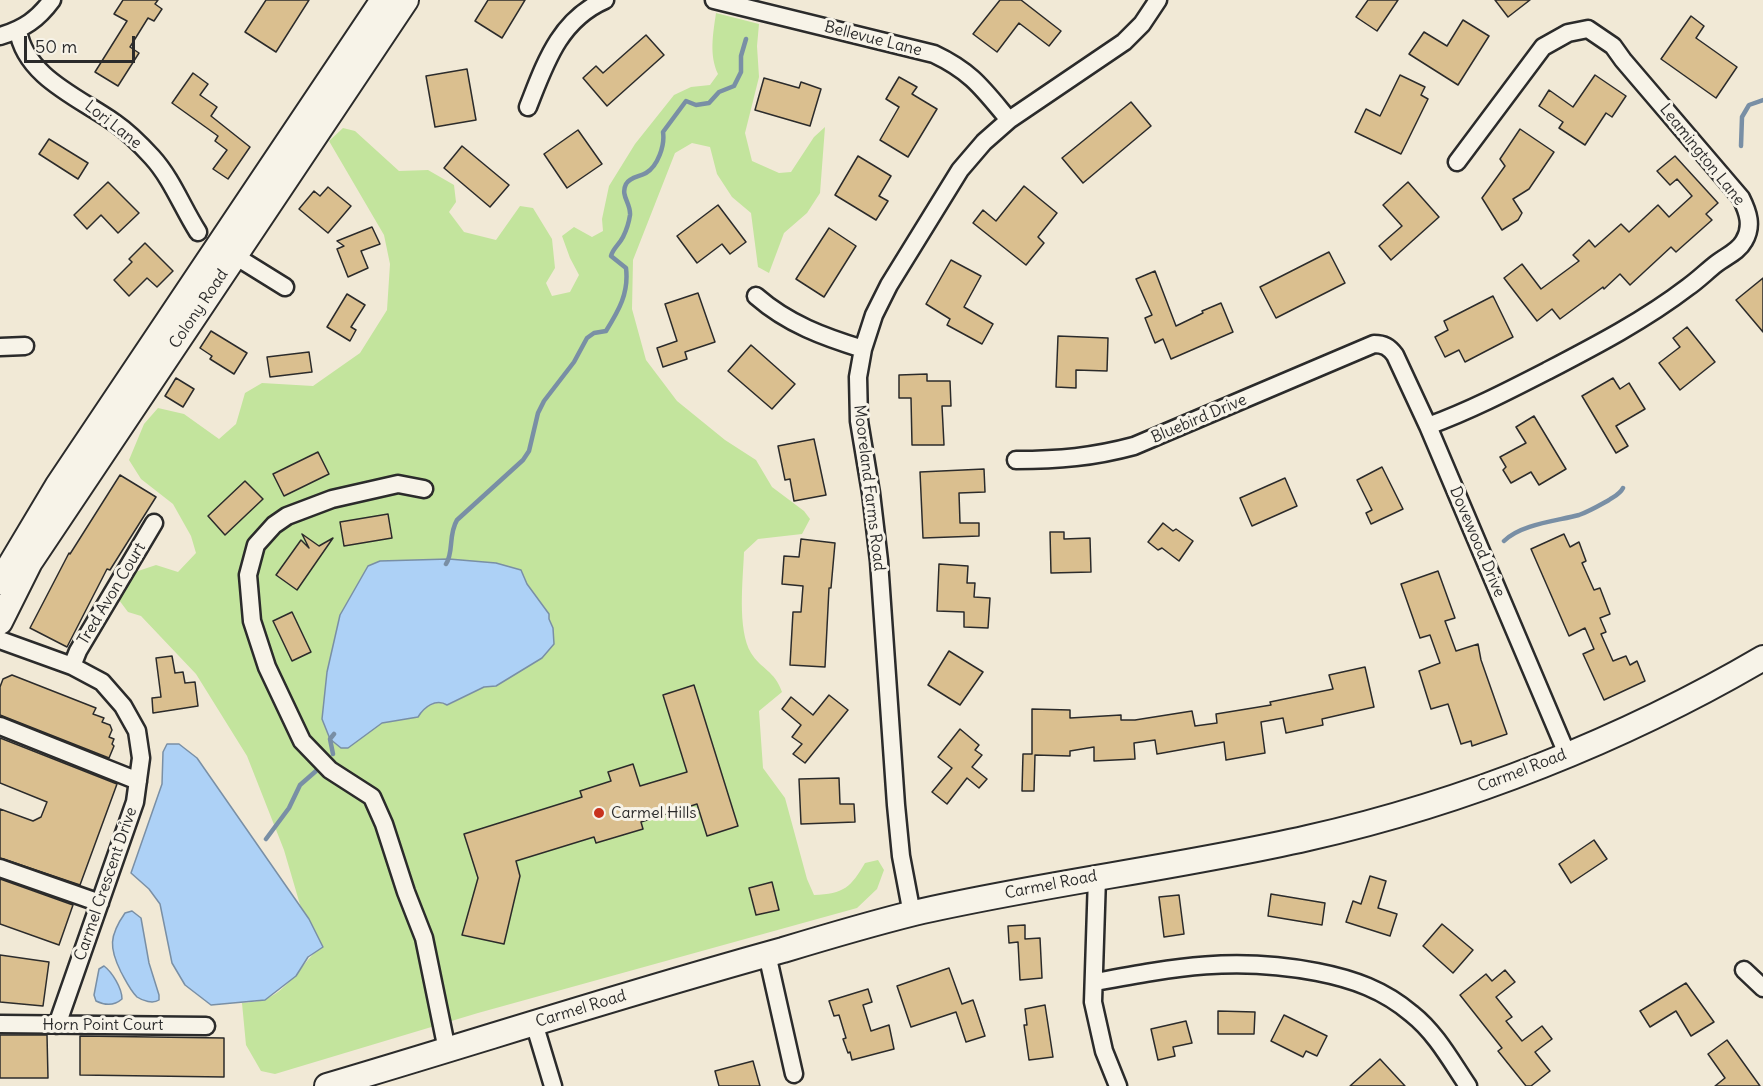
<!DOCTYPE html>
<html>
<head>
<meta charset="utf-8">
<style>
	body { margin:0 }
	#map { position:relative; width:1763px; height:1086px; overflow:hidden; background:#f1e9d6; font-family:Delius,sans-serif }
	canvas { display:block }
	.scale { position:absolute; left:24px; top:36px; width:111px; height:27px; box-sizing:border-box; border:3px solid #2b2b2b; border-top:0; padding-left:8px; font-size:18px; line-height:21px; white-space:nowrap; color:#2b2b2b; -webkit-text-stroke:4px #f7f3e8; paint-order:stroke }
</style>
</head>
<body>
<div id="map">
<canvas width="1763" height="1086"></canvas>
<div class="scale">50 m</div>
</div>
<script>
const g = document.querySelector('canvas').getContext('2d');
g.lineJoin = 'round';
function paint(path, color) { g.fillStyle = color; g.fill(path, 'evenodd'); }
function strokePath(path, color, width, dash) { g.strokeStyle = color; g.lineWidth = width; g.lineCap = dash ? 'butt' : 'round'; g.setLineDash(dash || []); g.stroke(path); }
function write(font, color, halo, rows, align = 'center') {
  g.font = font + ' Delius,sans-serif'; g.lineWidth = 6; g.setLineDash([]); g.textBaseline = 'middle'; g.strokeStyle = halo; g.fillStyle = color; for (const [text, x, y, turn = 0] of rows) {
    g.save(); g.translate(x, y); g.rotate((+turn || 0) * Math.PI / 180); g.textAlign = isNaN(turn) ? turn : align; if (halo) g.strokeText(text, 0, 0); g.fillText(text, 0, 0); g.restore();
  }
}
paint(new Path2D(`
	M716,13L759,24L757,46L759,77L745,133L752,161L779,173L791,172L814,137L825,127L820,193L807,213L784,233L769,273L758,267L751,213L732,197L717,174L710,147L692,143L675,153L633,260L632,309L646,360L677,401L725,440L756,460L772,487L804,511L810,519L802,534L758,539L744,552C743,580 737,629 751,653C761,669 775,671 782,692L759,711L763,768L785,798L807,879L814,895C844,894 851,887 865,863L878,860L884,870L877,889L857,908L478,1013L275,1074L261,1071L246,1045L242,1003C250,1002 259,1002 266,999C291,988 302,962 322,946L301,908L284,850L247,756L196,674L141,616L128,612L119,600L135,572L156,565L178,572L196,553L191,536L173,504L141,479L129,460L144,424L158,408L184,414L219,439L236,424L245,393L262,383L313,386L360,353L387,310L390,264L384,235L329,141L343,128L355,131L399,171L428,170L454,185L456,202L449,212L464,232L496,240L520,206L533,208L552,239L555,268L546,283L552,296L570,292L579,275L570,258L562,236L574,227L592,237L603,231L602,219L609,186L635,144L674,95L691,87L710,85L718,74C709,55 713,34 716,13ZM449,559L496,563L521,570L527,584L549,614V619L553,628L496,686L484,687L448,705C436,699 424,707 418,717L382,723L322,719L327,672L340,615L368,566L380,561Z`), '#c3e49d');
const water = new Path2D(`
	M449,559L496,563L521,570L527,584L549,614V619L553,628L554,644L542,658L496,686L484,687L447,705C436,698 424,707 418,717L382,723L348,748H341L330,739L322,719L327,672L340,615L368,566L380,561Z
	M167,744H179L197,758L309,919L323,947L308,957L296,976L265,1000L211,1005L185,985L172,963L160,904L149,889L131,873L162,784L163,752Z
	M132,911L141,918L149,963L159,995V1000C153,1004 143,1001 137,997C130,990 126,981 121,972C109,948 109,936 125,913Z
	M104,966C112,972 122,988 122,999C114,1006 106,1006 96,1001L94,995L99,969Z`);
paint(water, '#add1f6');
strokePath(water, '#798fa5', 1.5);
strokePath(new Path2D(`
	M1741,146L1742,117L1749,105L1763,100
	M1504,541C1521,524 1557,521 1579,515C1590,511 1600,505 1609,500C1615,496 1620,494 1623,488
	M446,564C454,552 448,535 457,520L523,460L529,451L538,413L544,401L574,362L587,338L594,333L606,331C619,310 629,293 626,268L611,256C613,248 619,245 623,237C626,231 629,222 630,215C631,203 620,196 626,184C630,177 639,177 646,173C658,166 665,145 663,132L686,101L696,105L709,103L719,92L734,86L741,72V56L746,39
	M333,754L330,739L334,734
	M266,839L289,808L300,785L316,771`), '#798fa5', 4.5);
const building = new Path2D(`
	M123,0H158L155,4L162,9L154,21L148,18L130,47L139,53L118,86L95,72L127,21L114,14Z
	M266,0H309L276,52L245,32Z
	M488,0H525L502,38L475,21Z
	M1000,0H1021L1061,31L1049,46L1019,23L997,52L973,34Z
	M1368,0H1398L1377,31L1356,17Z
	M1495,0H1530L1508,17Z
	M1691,16L1704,26L1696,38L1737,67L1716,98L1661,59Z
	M1463,20L1489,36L1458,85L1409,54L1424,32L1447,46Z
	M646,35L664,55L607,106L583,78L596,66L603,73Z
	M467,69L476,120L435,127L426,76Z
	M193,73L208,84L200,95L217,107L211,116L250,147L228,179L213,169L227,150L215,141L218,136L172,103Z
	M1400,75L1425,87L1421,95L1428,99L1401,154L1355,132L1366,109L1380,116Z
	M1595,75L1626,96L1612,117L1606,113L1585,145L1559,128L1563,122L1539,106L1549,90L1573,107Z
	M899,77L917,87L912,94L937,109L908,157L880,140L899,107L886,99Z
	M764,78L799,88L801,82L821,89L810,126L755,110Z
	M1131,102L1151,126L1083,183L1062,158Z
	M1520,129L1554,152L1529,189L1513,199L1522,213L1518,220L1502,230L1482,198L1505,166L1500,159Z
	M578,130L602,164L567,188L544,154Z
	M49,139L88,163L78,179L39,154Z
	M462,146L509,185L490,207L444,168Z
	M858,156L891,176L879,196L888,201L876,220L835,195Z
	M1675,156L1718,203L1706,214L1712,220L1676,252L1671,247L1630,285L1620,274L1604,289L1603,287L1560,319L1552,309L1537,321L1504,278L1522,264L1541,289L1579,261L1573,255L1589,240L1595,247L1621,224L1629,232L1658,205L1669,217L1692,196L1677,179L1670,185L1657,171Z
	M108,182L139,213L118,233L101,215L87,229L74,215Z
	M1408,182L1439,217L1391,260L1379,246L1402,226L1383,205Z
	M1024,186L1057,213L1038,237L1044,243L1026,265L973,223L983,210L996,221Z
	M328,187L351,206L328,233L299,209L314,191L320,196Z
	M718,205L746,242L730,254L722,244L697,263L677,236Z
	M372,227L380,244L361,251L368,268L348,277L337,249L344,246L337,241Z
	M829,228L856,246L824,297L796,279Z
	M145,243L173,271L157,287L147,278L129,296L114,280L132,262L129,259Z
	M1329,252L1345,283L1276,318L1260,287Z
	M951,260L981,276L964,307L993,324L982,344L947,325L950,319L926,304Z
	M1155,271L1176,326L1203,313L1202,311L1221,303L1233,332L1171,359L1163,339L1155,343L1145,318L1152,315L1136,279Z
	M1763,278V332L1736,300Z
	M698,293L715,342L685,352L687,359L663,367L657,348L677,341L665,304Z
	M347,294L365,305L351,327L356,330L350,341L327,327Z
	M1493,296L1513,337L1465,362L1459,350L1445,357L1435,337L1448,330L1444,321Z
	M1687,327L1715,362L1680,390L1659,363L1680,347L1673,338Z
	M211,331L247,353L234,374L210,359L212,356L200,348Z
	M1058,336L1108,338L1107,371L1076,370V388L1056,387Z
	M751,345L795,384L772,409L728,371Z
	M309,352L312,372L270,377L267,357Z
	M927,374V381H950L951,406H942L944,445H912L911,398H899V375Z
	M176,378L194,389L183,407L165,396Z
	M1613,378L1620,389L1629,383L1645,409L1616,426L1628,446L1616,453L1582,396Z
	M1534,416L1566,469L1539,485L1531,472L1511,483L1503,470L1506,467L1500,457L1526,443L1516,427Z
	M814,439L826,495L794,501L790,479L785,480L778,446Z
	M318,452L329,474L284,496L273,474Z
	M1382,467L1403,509L1371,524L1366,513L1372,510L1357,480Z
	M984,469L985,492L959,493L960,523H979V536L923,538L920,472Z
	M120,475L156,497L110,570L107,569L67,647L30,628L69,553L70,554Z
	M1285,478L1297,506L1252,526L1240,498Z
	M245,481L263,499L225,535L208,516Z
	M388,514L392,538L344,546L340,522Z
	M1163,523L1173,531L1176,529L1193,541L1179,561L1162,548L1158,550L1148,542Z
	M1050,532H1064V539L1090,538L1091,572L1051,573Z
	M302,534L319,546L333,538L297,590L276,575L301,540L309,548Z
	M1564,534L1570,547L1579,542L1586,561L1582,563L1594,590L1600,588L1610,614L1600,618L1606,632L1601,634L1613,661L1626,656L1630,665L1637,661L1645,681L1604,700L1583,654L1594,649L1585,628L1569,636L1531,549Z
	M801,539L835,543L831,588H829L825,667L790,665L793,612H801L803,586L782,584L784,556L799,557Z
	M939,564L968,566L967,583H975L974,597L990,598L988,628L964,627V612L937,611Z
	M1438,571L1455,618L1445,621L1456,651L1478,644L1481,660L1507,734L1472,746L1471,741L1461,744L1448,704L1431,709L1419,671L1440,663L1430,635L1420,638L1401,584Z
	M292,612L311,652L292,661L273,621Z
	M949,651L983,672L960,705L928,685Z
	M172,656L175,673L183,672L185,683L195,682L198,706L153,713L152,698L161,697L156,658Z
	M1365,667L1374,707L1322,719L1323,725L1286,733L1283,718L1261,722L1265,753L1226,760L1224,742L1157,754L1155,740L1134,743L1135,759L1094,761V747L1070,751V756L1035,755L1034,791H1022L1023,754H1032V709L1070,710V718L1121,715V720H1135L1192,711L1195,726L1217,723L1216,714L1271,705L1270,702L1333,689L1329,675Z
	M12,675L96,708L93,714L104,718L102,722L110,725L112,730L109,737L114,739L112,744L114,746L109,758L0,715V687L3,679Z
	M694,685L738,826L707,836L697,804L641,822L643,829L596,843L594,837L516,861L520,876L504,944L462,935L478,878L464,834L582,797L580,791L611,781L608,772L633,764L640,786L687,772L663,695Z
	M829,695L848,710L805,763L793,754L802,744L792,737L801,725L782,709L791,697L813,715Z
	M960,729L979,745L975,750L982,755L972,767L987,779L979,788L967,778L947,804L932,792L952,768L938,757Z
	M0,738L117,784L80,885L0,858V809L33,821L41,817L47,802L0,783Z
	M839,778L840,804H854L855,822L801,824L799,779Z
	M1594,840L1607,859L1571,883L1559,864Z
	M1370,876L1386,881L1378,908L1397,914L1390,936L1346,922L1353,901L1361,904Z
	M0,879L73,905L59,945L0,924Z
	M772,882L779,910L756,915L749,888Z
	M1271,894L1325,903L1322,925L1268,916Z
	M1179,895L1184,934L1164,937L1159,897Z
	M1442,924L1473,950L1453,973L1423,946Z
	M1025,925V939L1040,938L1042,978L1020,980L1018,942L1009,943L1008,926Z
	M0,955L49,962L43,1006L0,1002Z
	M949,968L962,1004L973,1000L985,1036L966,1042L956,1012L911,1027L897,986Z
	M1505,970L1515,982L1496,997L1512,1017L1506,1021L1522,1041L1542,1026L1552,1039L1535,1052L1550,1071L1531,1086H1526L1498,1051L1502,1048L1460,995L1486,974L1492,981Z
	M1686,983L1714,1022L1691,1036L1676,1011L1650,1027L1640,1011Z
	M868,989L872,1002L863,1005L871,1031L889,1025L894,1049L852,1060L850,1052L848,1053L843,1039L846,1038L839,1015L834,1016L829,1001Z
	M1045,1005L1053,1057L1029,1060L1024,1025H1027L1025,1009Z
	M1218,1011L1255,1012L1254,1034H1218Z
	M1284,1015L1327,1036L1317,1056L1306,1051L1303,1057L1271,1041Z
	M1186,1021L1192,1043L1173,1047L1175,1056L1158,1060L1151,1029Z
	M0,1035H47L48,1078H0Z
	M80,1036L224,1038V1077L80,1075Z
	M1727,1040L1760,1086H1715L1725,1078L1708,1054Z
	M1380,1059L1405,1086H1350Z
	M753,1061L760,1086H719L715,1071Z`);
paint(building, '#dabf8f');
strokePath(building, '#2b2b2b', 1.5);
const street = new Path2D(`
	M714,0L934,54C972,72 983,89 1009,120
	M18,30C25,77 80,98 115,123C128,132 141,145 152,157C172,179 182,207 198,232
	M0,36C24,29 38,19 52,0
	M528,107C545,64 559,20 605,0
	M227,251L285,287
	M756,296C788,324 824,337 863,349
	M0,347L25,346
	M1428,426C1469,411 1508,391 1547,371C1595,346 1645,320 1688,287C1698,280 1707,271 1716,264C1726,256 1738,252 1744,241C1753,226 1748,212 1741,198L1623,60L1613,46L1588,29L1568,33L1543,47L1457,162
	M1016,460C1059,460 1093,457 1134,446L1374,344C1384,344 1389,347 1395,355L1428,426L1567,754
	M424,489L398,484L332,499L287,516L274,525L256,545L248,575L252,621L267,667L302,741L330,770L372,797L384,824L406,892L424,938L447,1050
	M0,640L72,666L102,682L123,706L137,731L141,758L135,802L57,1025
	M72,666L78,651L154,523
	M0,726L138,781
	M0,868L100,903
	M1097,877L1093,1002L1104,1051L1118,1086
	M912,914L901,856L896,805L879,561L871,493L859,421L858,377L863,349L874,315L889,285L960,170L984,142L1009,120L1124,42L1142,24L1158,0
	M767,954L794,1074
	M1744,970L1763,988
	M1095,982C1176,967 1235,956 1317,972C1353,979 1384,990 1412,1014C1436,1033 1451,1061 1468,1086
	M534,1023L553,1086
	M0,1024L206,1026`);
const secondary = new Path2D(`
	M0,582L58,485L383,0
	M0,622L30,562L406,0
	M327,1086C479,1041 630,992 783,950C826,937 870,924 914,913C1044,883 1177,868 1308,838C1464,803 1625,739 1763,658`);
strokePath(street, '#2b2b2b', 21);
strokePath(secondary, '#2b2b2b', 28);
strokePath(street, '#f7f3e8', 16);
strokePath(secondary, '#f7f3e8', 24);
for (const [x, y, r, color] of [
	[599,813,6,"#c8321e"]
]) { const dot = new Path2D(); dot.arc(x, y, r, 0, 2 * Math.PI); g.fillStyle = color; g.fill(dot); strokePath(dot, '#f7f3e8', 2); }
write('16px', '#2b2b2b', '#f7f3e8', [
	["Bellevue Lane",873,39,14],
	["Lori Lane",113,125,38],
	["Leamington Lane",1702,155,51],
	["Colony Road",199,309,-56],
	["Bluebird Drive",1199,419,-23],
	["Mooreland Farms Road",869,488,83],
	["Dovewood Drive",1477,542,67],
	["Tred Avon Court",112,594,-59],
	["Carmel Road",1522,771,-21],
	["Carmel Crescent Drive",106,884,-71],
	["Carmel Road",1051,885,-11],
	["Carmel Road",581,1009,-17],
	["Horn Point Court",103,1025]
]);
write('16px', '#2b2b2b', '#f7f3e8', [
	["Carmel Hills",611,813]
], 'left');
</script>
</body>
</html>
